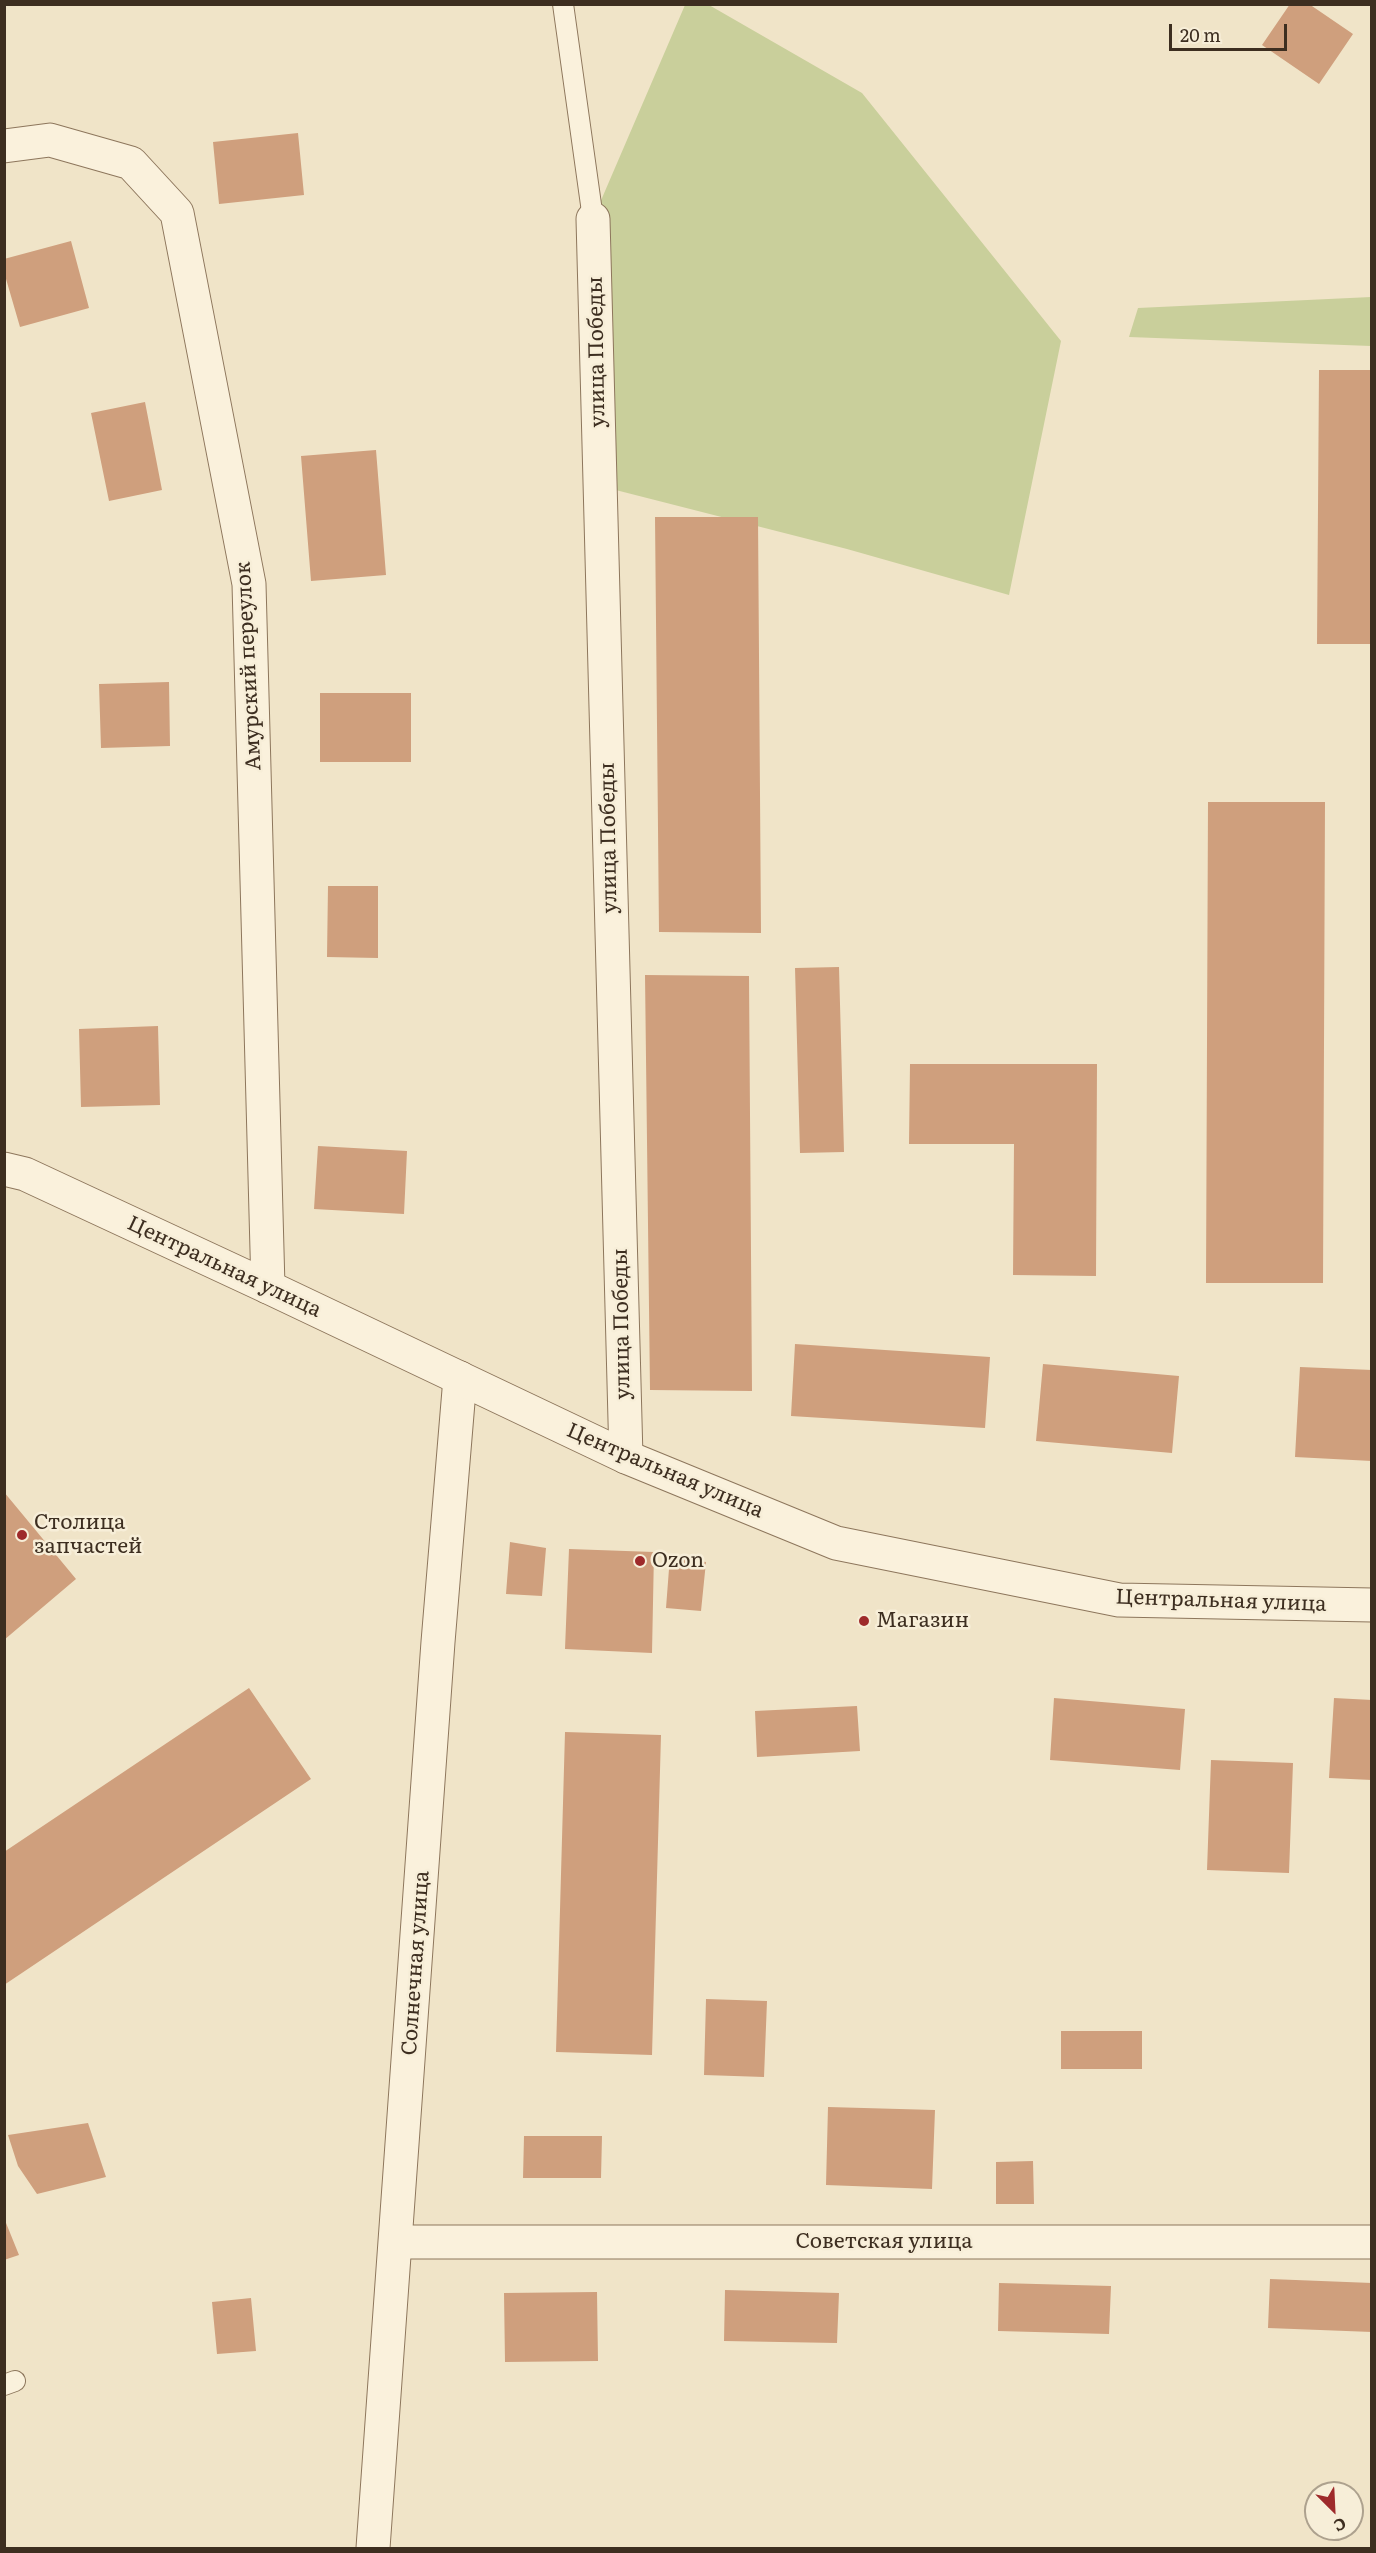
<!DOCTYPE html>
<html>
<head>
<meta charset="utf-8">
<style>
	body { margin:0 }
	#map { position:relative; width:1376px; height:2553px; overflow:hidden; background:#f0e4c8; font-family:Literata,serif }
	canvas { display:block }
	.frame { position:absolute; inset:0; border:6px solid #3d2e20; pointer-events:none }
	.north { position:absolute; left:1304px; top:2481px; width:60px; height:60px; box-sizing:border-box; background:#f7eed8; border:2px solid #ada18e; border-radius:50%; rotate:156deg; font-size:16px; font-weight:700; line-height:24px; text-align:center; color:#3d2e20 }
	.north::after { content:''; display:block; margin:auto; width:21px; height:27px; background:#9e2a2b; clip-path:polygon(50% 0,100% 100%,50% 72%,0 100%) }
	.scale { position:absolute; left:1169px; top:24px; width:118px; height:27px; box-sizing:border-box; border:3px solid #3d2e20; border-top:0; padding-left:8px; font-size:18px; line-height:21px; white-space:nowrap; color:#3d2e20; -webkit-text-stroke:4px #f7eed8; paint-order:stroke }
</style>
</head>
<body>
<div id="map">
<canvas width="1376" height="2553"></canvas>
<div class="frame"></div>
<div class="north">С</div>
<div class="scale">20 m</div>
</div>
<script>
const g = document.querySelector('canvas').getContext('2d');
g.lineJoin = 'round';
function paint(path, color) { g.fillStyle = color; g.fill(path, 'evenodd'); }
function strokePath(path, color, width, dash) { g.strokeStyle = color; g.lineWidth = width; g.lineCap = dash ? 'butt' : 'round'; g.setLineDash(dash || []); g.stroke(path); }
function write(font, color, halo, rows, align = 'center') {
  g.font = font + ' Literata,serif'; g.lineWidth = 5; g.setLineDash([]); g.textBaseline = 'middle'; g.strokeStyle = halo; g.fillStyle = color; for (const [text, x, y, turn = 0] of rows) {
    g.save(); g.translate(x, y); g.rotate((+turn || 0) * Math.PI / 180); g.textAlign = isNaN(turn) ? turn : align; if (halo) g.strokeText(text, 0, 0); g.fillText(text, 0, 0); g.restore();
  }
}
paint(new Path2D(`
	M685,5H709L862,93L1061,341L1009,595L847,549L600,486L593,219Z
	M1371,297V346L1129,337L1138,308Z`), '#c9cf9b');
paint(new Path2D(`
	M1290,4H1309L1353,34L1319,84L1262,45Z
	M298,133L304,195L219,204L213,142Z
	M71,241L89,308L20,327L4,272V259Z
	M1319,370H1372V644H1317Z
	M145,402L162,490L109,501L91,413Z
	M376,450L386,575L311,581L301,456Z
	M655,517H758L761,933L659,932Z
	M169,682L170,746L101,748L99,684Z
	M320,693H411V762H320Z
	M1208,802H1325L1323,1283H1206Z
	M328,886H378V958L327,957Z
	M839,967L844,1152L800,1153L795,968Z
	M645,975L749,976L752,1391L650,1390Z
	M158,1026L160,1105L81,1107L79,1029Z
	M910,1064H1097L1096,1276L1013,1275L1014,1144H909Z
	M318,1146L407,1151L404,1214L314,1209Z
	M795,1344L990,1357L985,1428L791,1416Z
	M1043,1364L1179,1376L1172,1453L1036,1441Z
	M1300,1367L1372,1370V1461L1295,1457Z
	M4,1492L76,1579L4,1640Z
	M510,1542L546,1548L542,1596L506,1594Z
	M569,1549L654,1552L652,1653L565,1649Z
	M670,1556L706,1562L701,1611L666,1608Z
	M249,1688L311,1779L4,1985V1852Z
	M1054,1698L1185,1709L1180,1770L1050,1760Z
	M1334,1698L1372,1700V1780L1329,1778Z
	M857,1706L860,1751L757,1757L755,1711Z
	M565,1732L661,1735L652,2055L556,2052Z
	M1211,1760L1293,1763L1289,1873L1207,1870Z
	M706,1999L767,2001L764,2077L704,2075Z
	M1061,2031H1142V2069H1061Z
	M828,2107L935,2110L932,2189L826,2185Z
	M88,2123L106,2177L37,2194L18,2166L8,2135Z
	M524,2136H602L601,2178H523Z
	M1033,2161L1034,2204H996V2162Z
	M4,2218L19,2255L4,2260Z
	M1270,2279L1372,2283V2332L1268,2328Z
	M999,2283L1111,2286L1109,2334L998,2331Z
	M725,2290L839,2293L837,2343L724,2341Z
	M597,2292L598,2361L505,2362L504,2293Z
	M251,2298L256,2351L217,2354L212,2302Z`), '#cf9f7d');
const service = new Path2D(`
	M563,4L593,219
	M4,2385L15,2381`);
const minor = new Path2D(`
	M4,146L50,140L131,163L177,213L249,584L268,1287
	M593,219L626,1457
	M396,2242H1372
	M373,2548L438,1642L460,1378`);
const tertiary = new Path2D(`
	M4,1169L25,1174L268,1287L626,1457L836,1543L1119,1600L1372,1605`);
strokePath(service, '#8d765c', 22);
strokePath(minor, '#8d765c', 35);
strokePath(tertiary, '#8d765c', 35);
strokePath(service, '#faf1dc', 20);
strokePath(minor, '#faf1dc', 33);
strokePath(tertiary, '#faf1dc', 33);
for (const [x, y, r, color] of [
	[22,1535,6,"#9e2a2b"],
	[640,1561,6,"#9e2a2b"],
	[864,1621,6,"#9e2a2b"]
]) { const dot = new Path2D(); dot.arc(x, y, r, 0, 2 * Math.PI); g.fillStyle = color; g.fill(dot); strokePath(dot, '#f7eed8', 2); }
write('21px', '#3d2e20', '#f7eed8', [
	["улица Победы",597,352,-91],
	["Амурский переулок",249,666,-93],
	["улица Победы",609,838,-91],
	["Центральная улица",224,1267,25],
	["улица Победы",622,1324,-91],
	["Центральная улица",665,1471,23],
	["Центральная улица",1221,1601,2],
	["Солнечная улица",416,1963,-86],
	["Советская улица",884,2242]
]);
write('21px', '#3d2e20', '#f7eed8', [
	["Столица",34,1523],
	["запчастей",34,1547],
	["Ozon",652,1561],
	["Магазин",876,1621]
], 'left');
</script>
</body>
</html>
